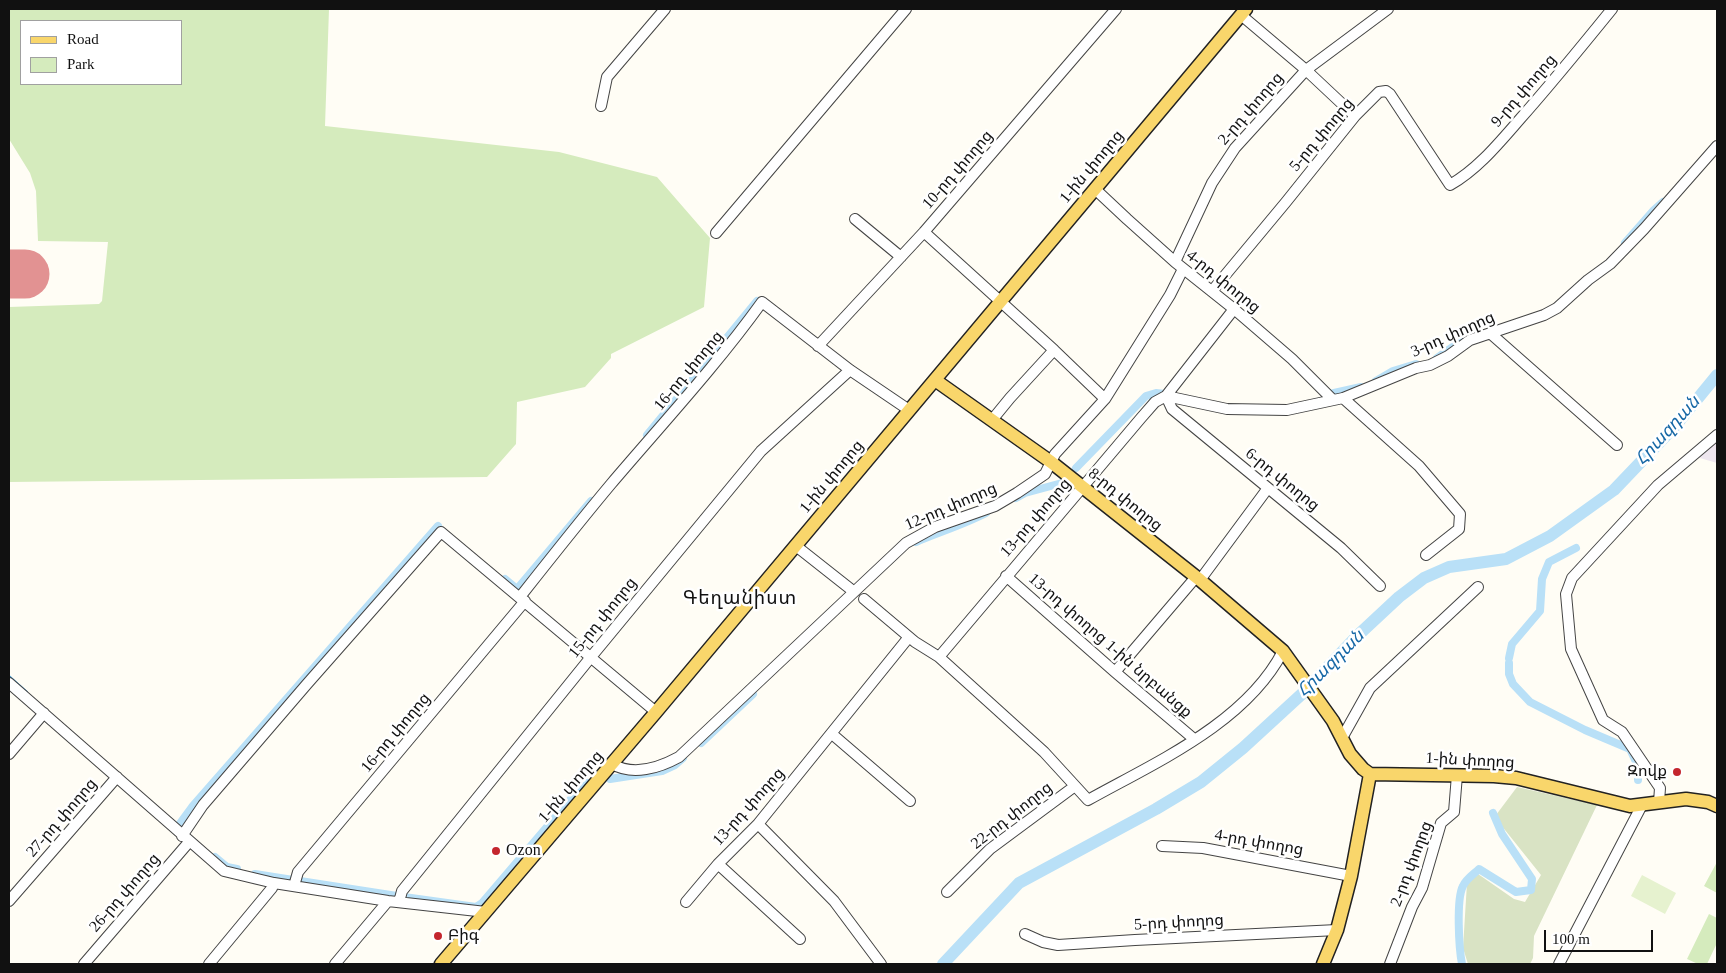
<!DOCTYPE html>
<html>
<head>
<meta charset="utf-8">
<style>
	body { margin:0 }
	#map { position:relative; width:1726px; height:973px; overflow:hidden; background:#fffdf5; font-family:"Times New Roman",serif }
	canvas { display:block }
	.frame { position:absolute; inset:0; border:10px solid #111; pointer-events:none }
	.legend { position:absolute; left:20px; top:20px; width:162px; height:65px; box-sizing:border-box; background:#fff; border:1px solid #a0a0a0; margin:0; padding:6px 9px; list-style:none; font-size:15px; color:#111 }
	.legend li { display:flex; align-items:center; gap:10px; height:25px }
	.legend b { width:25px; border:1px solid #a0a0a0 }
	.scale { position:absolute; left:1544px; top:930px; width:109px; height:22px; box-sizing:border-box; border:2px solid #111; border-top:0; padding-left:6px; font-size:15px; line-height:18px; white-space:nowrap; color:#111; -webkit-text-stroke:4px #fff; paint-order:stroke }
</style>
</head>
<body>
<div id="map">
<canvas width="1726" height="973"></canvas>
<div class="frame"></div>
<ul class="legend">
<li><b style="height:6px;background:#f9d66b"></b>Road</li>
<li><b style="height:14px;background:#d5ebbd"></b>Park</li>
</ul>
<div class="scale">100 m</div>
</div>
<script>
const g = document.querySelector('canvas').getContext('2d');
g.lineJoin = 'round';
function paint(path, color) { g.fillStyle = color; g.fill(path, 'evenodd'); }
function strokePath(path, color, width, dash) { g.strokeStyle = color; g.lineWidth = width; g.lineCap = dash ? 'butt' : 'round'; g.setLineDash(dash || []); g.stroke(path); }
function write(font, color, halo, rows, align = 'center') {
  g.font = font + ' "Times New Roman","Noto Sans Armenian",serif'; g.lineWidth = 5; g.setLineDash([]); g.textBaseline = 'middle'; g.strokeStyle = halo; g.fillStyle = color; for (const [text, x, y, turn = 0] of rows) {
    g.save(); g.translate(x, y); g.rotate((+turn || 0) * Math.PI / 180); g.textAlign = isNaN(turn) ? turn : align; if (halo) g.strokeText(text, 0, 0); g.fillText(text, 0, 0); g.restore();
  }
}
paint(new Path2D(`
	M1717,443V463L1693,456Z`), '#eee6ef');
paint(new Path2D(`
	M9,9H329L325,126L559,152L657,177L710,238L704,307L611,354V358L585,387L517,402L516,444L487,477L9,482V307L99,304L102,301L108,242L38,241L36,191L30,173L9,139ZM21,21H181V84H21Z
	M1717,862V893L1704,886Z
	M1709,914L1717,918V943L1707,964H1698L1687,959Z`), '#d5ebbd');
paint(new Path2D(`
	M1517,787L1597,805L1534,936L1533,958L1530,964H1468L1463,948L1467,883L1478,874L1514,899L1525,902L1541,875L1497,820L1496,815Z`), '#d9e3c4');
paint(new Path2D(`
	M1642,875L1676,893L1665,914L1631,896Z`), '#e6f2cf');
strokePath(new Path2D(`
	M9,676L27,692`), '#3f96cf', 2);
strokePath(new Path2D(`
	M1625,243L1654,210L1663,202
	M1437,358L1468,336
	M1376,381L1393,371L1416,364
	M1334,393L1361,387
	M647,435L757,301
	M1076,468L1146,396L1156,393L1165,394
	M1016,498L1025,493L1062,483
	M916,542C939,532 963,525 986,513
	M505,579L517,589L591,501
	M1509,658L1512,644L1540,611L1542,579L1549,562L1576,548
	M1509,663V674L1513,684L1530,702L1585,730L1630,749L1638,766V780
	M701,743L753,694
	M610,779L662,771L675,765L683,758
	M178,826L192,807L438,526
	M215,857L227,867L237,869
	M255,874L293,880
	M300,881L397,896
	M404,897L476,907L482,903L581,787L587,783
	M1462,964C1459,949 1456,899 1463,886C1466,879 1474,874 1479,869L1516,892L1531,890L1532,879L1502,834L1493,813`), '#b9e0f7', 8);
strokePath(new Path2D(`
	M943,964L1019,883L1156,809L1201,782L1243,748L1304,692L1355,638L1399,597L1424,578L1449,567L1506,559L1550,536L1614,490L1676,425L1717,375`), '#b9e0f7', 12);
strokePath(new Path2D(`
	M9,274H25`), '#e29292', 49);
const minor = new Path2D(`
	M1241,15L1306,70L1355,116
	M601,106L607,77L665,9
	M1095,189L1127,219L1175,262L1234,309L1292,359L1332,399
	M855,219L901,257
	M924,232L1054,350L1105,399
	M716,233L906,9
	M1175,262L1212,183L1235,148L1306,70L1388,9
	M1212,291L1286,202L1355,116L1379,92L1386,91L1390,94L1450,185C1478,169 1499,143 1520,119C1552,83 1582,46 1612,9
	M1490,333L1617,445
	M818,346L924,232L1116,9
	M1166,396L1227,409L1287,410L1343,398L1416,368L1430,365L1448,356L1470,340L1544,315L1557,308L1588,280L1610,264L1644,229L1717,146
	M1166,396L1172,409L1341,548L1380,586
	M1343,398L1419,466L1460,514L1459,529L1426,555
	M992,420L1010,398L1054,350
	M796,546L853,591
	M1006,576L1115,672L1194,739
	M1200,580L1268,488
	M520,597C550,559 580,521 611,484C662,424 716,366 762,302L850,370L909,410
	M864,599L915,642L939,657L991,704L1044,752L1088,800C1156,762 1246,723 1283,651
	M939,657L1141,418L1155,402L1166,396L1234,309
	M1115,672L1196,577
	M9,683L224,871L274,883L388,901L486,912
	M832,734L910,801
	M1342,738L1370,688L1478,587
	M9,754L44,713
	M612,764C633,776 659,768 679,757L906,543L935,527L995,506L1017,493L1045,474L1055,454L1105,399L1170,295L1183,269
	M1659,802L1660,788L1622,732L1603,720L1571,649L1566,594L1572,578L1658,485L1717,435
	M758,824L834,901L881,964
	M182,836L203,805L307,684L441,532L656,712
	M1162,846L1203,848L1351,876
	M718,864L800,939
	M294,886L298,872L525,601
	M947,892L990,849L1075,786
	M9,901L117,777
	M399,902L402,891L591,657L761,451L850,370
	M686,902L718,864L758,824L909,637
	M1025,934L1043,942L1058,945L1135,940L1337,930
	M84,964L189,842
	M209,964L272,888L274,883
	M335,964L388,901
	M1390,964L1412,907L1422,888L1441,823L1454,812L1457,775
	M1559,964L1642,805`);
const major = new Path2D(`
	M935,380L1051,462L1200,580L1283,651L1333,721L1350,754L1363,769L1370,774L1494,776L1516,778L1630,806L1686,799L1708,802L1717,806
	M441,964L656,712L1246,9
	M1323,964L1337,930L1351,876L1370,774`);
strokePath(minor, '#444', 12);
strokePath(major, '#222', 15);
strokePath(minor, '#fff', 10);
strokePath(major, '#f9d66b', 12);
for (const [x, y, r, color] of [
	[1677,772,5,"#c4262e"],
	[496,851,5,"#c4262e"],
	[438,936,5,"#c4262e"]
]) { const dot = new Path2D(); dot.arc(x, y, r, 0, 2 * Math.PI); g.fillStyle = color; g.fill(dot); strokePath(dot, '#fff', 2); }
write('16px', '#111', '#fff', [
	["9-րդ փողոց",1524,91,-49],
	["2-րդ փողոց",1251,109,-49],
	["5-րդ փողոց",1322,135,-50],
	["1-ին փողոց",1092,167,-50],
	["10-րդ փողոց",958,170,-49],
	["4-րդ փողոց",1223,282,39],
	["3-րդ փողոց",1453,335,-24],
	["16-րդ փողոց",689,371,-50],
	["1-ին փողոց",832,477,-50],
	["6-րդ փողոց",1282,480,39],
	["8-րդ փողոց",1125,500,39],
	["12-րդ փողոց",951,507,-23],
	["13-րդ փողոց",1036,518,-49],
	["15-րդ փողոց",603,618,-51],
	["13-րդ փողոց 1-ին նրբանցք",1110,646,41],
	["16-րդ փողոց",396,733,-50],
	["1-ին փողոց",1470,761,3],
	["1-ին փողոց",571,787,-49],
	["13-րդ փողոց",749,807,-48],
	["22-րդ փողոց",1012,816,-38],
	["27-րդ փողոց",62,818,-49],
	["4-րդ փողոց",1259,843,10],
	["2-րդ փողոց",1412,864,-69],
	["26-րդ փողոց",125,893,-49],
	["5-րդ փողոց",1179,923,-3]
]);
write('16px', '#111', '#fff', [
	["Զովք",1667,772,"right"],
	["Ozon",506,851],
	["Բիգ",448,936]
], 'left');
write('italic 18px', '#1768a6', '#fff', [
	["Հրազդան",1668,431,-48],
	["Հրազդան",1331,664,-45]
]);
g.letterSpacing = '1px';
write('19px', '#111', '#fff', [
	["Գեղանիստ",740,599]
]);
g.letterSpacing = '0px';
</script>
</body>
</html>
